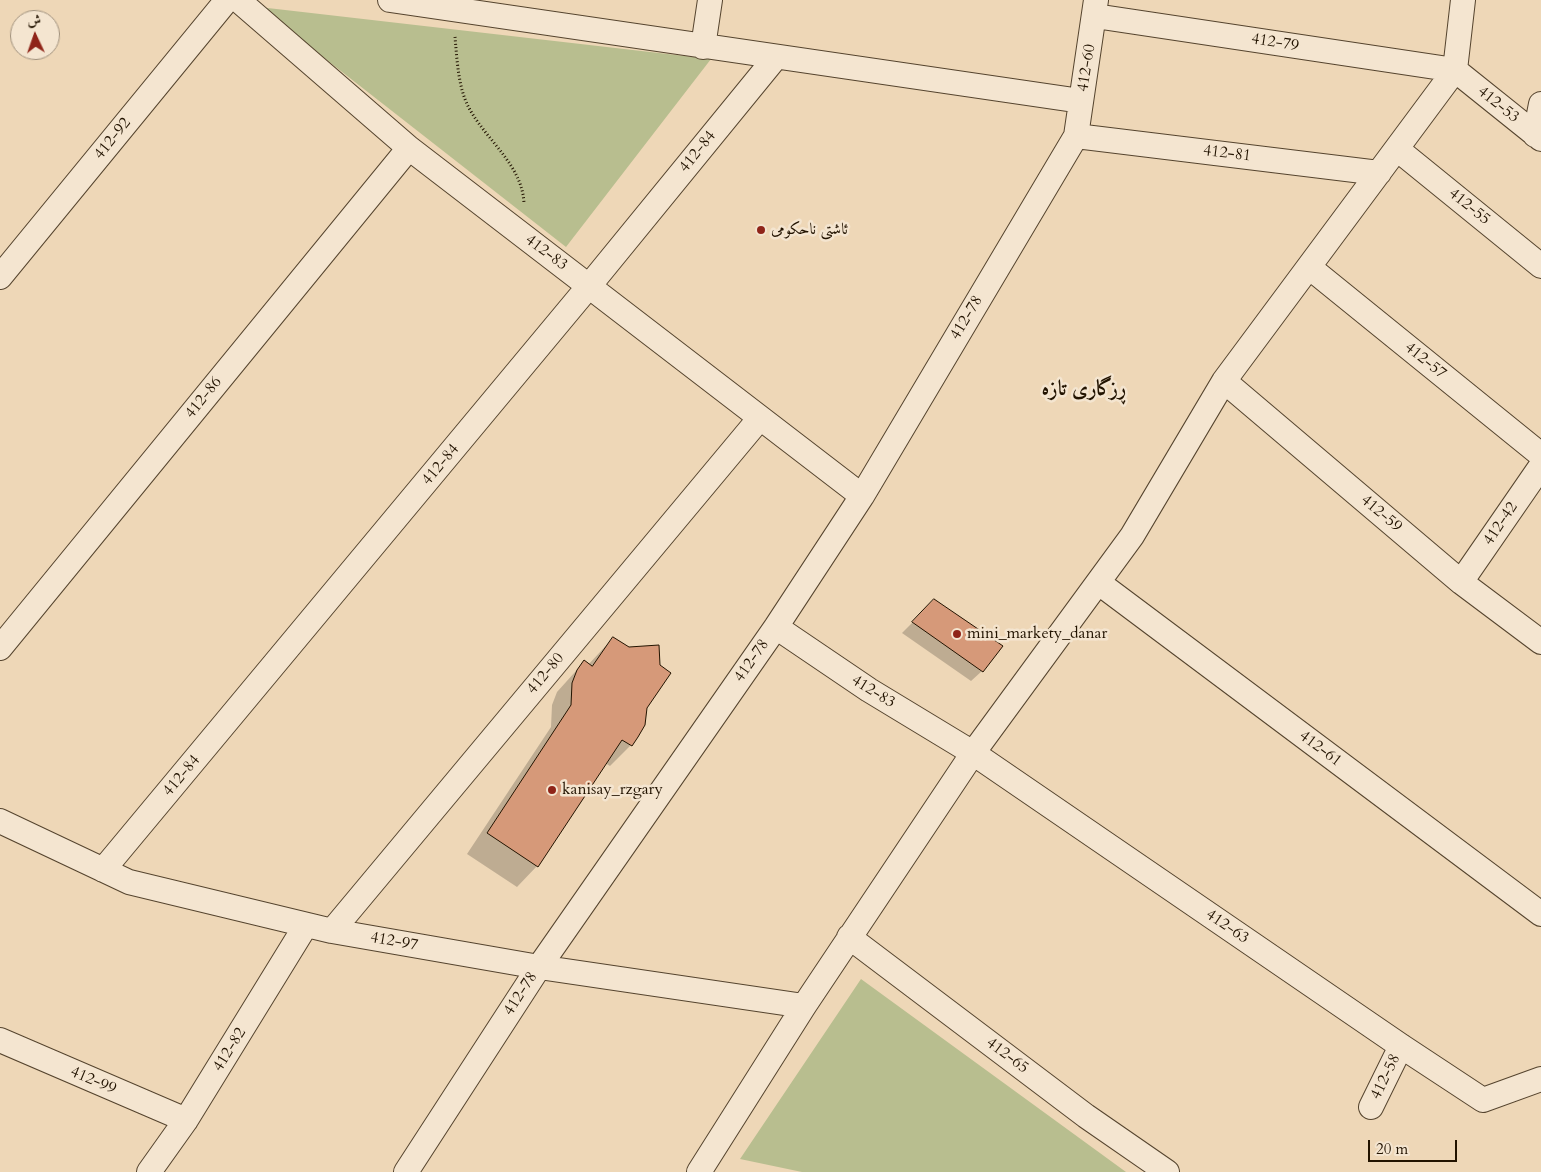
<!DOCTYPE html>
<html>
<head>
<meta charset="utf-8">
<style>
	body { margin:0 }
	#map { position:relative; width:1541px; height:1172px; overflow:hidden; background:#eed7b7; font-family:Cardo,Amiri,serif }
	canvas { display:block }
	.north { position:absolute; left:10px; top:10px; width:50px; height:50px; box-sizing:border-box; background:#f4e5d0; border:1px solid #a0917d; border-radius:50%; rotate:357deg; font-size:14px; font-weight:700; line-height:20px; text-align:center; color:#221300 }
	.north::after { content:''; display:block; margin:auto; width:18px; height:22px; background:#8f2418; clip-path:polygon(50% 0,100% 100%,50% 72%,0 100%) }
	.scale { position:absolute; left:1368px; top:1140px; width:89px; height:22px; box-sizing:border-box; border:2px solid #221300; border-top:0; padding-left:6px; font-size:15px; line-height:18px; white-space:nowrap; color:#221300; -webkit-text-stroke:4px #f4e5d0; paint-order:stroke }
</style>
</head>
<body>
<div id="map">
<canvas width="1541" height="1172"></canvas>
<div class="north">ش</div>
<div class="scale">20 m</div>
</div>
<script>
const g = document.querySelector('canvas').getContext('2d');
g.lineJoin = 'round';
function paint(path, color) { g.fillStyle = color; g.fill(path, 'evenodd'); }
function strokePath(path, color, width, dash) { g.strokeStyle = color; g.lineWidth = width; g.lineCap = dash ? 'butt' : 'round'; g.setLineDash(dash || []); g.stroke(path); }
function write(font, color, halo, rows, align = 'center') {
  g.font = font + ' Cardo,Amiri,serif'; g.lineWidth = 5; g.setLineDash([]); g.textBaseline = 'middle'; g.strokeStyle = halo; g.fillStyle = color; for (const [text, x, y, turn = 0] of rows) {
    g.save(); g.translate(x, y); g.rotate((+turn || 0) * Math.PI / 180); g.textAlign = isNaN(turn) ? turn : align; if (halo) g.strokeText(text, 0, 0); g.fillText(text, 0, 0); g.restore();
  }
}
paint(new Path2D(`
	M259,7L711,59L566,247Z
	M861,979L1126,1172H802L740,1159Z`), '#b8be8f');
paint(new Path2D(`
	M934,601L982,671L971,681L902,633Z
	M613,638L646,707L631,745L610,766L605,763L537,866L517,887L467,854L551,727L552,705L557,692L584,662L588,665Z`), '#0003');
const building = new Path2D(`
	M934,599L1003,646L983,672L912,622Z
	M613,637L629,647L659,645L660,665L671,673L647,708L645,725L638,737L632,746L622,740L538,867L487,833L571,705L572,683L577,670L584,660L592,666Z`);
paint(building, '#d69979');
strokePath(building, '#221300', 1);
const street = new Path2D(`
	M238,0L409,148L862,496
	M390,0L1081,101
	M1095,16L1455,70
	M703,47L710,0
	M1455,70L1541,139
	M1535,135L1541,104
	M1076,136L1379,173
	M1397,149L1541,266
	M1309,267L1541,455
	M0,277L227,0
	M1224,381L1461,582L1541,642
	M1461,582L1541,466
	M1099,583L1541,914
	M776,627L869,690L973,753L1401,1046L1483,1100L1541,1079
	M0,648L409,148
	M0,821L129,882L332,931L539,967L804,1006
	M103,870L589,286L776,57
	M332,931L760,418
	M849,937L1086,1116L1167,1172
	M0,1040L186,1120
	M1371,1107L1401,1046
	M149,1172L186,1120L306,925
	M406,1172L539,967L776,627L862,496L1076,136L1096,0
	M699,1172L804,1006L973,753L1132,536L1224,381L1455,70L1463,0`);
strokePath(street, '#55442e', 26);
strokePath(new Path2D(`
	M455,37C457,59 458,84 467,104C483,138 522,163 524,203`), '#221300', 3, [1, 2.5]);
strokePath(street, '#f4e5d0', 24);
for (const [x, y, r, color] of [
	[761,230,5,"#8f2418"],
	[957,634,5,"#8f2418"],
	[552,790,5,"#8f2418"]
]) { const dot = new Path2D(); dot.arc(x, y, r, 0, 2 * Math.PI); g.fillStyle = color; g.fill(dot); strokePath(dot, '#f4e5d0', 2); }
write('16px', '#221300', '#f4e5d0', [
	["412-79",1275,43,9],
	["412-60",1087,68,-81],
	["412-53",1498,105,39],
	["412-92",113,139,-51],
	["412-84",698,152,-51],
	["412-81",1227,154,7],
	["412-55",1469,207,39],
	["412-83",546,253,37],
	["412-78",967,318,-59],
	["412-57",1425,361,39],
	["412-86",204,398,-51],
	["412-84",441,465,-50],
	["412-59",1381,514,40],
	["412-42",1501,524,-56],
	["412-78",752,661,-55],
	["412-80",546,674,-50],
	["412-83",873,692,32],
	["412-61",1320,749,37],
	["412-84",182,776,-50],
	["412-63",1227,927,34],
	["412-97",394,942,10],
	["412-78",521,994,-57],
	["412-82",230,1050,-58],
	["412-65",1007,1056,37],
	["412-58",1386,1077,-64],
	["412-99",93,1081,23]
]);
write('16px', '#221300', '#f4e5d0', [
	["ئاشتی ناحکومی",771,230],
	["mini_markety_danar",967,634],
	["kanisay_rzgary",562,790]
], 'left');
write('bold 21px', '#221300', '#f4e5d0', [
	["ڕزگاری تازە",1084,390]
]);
</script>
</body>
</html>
